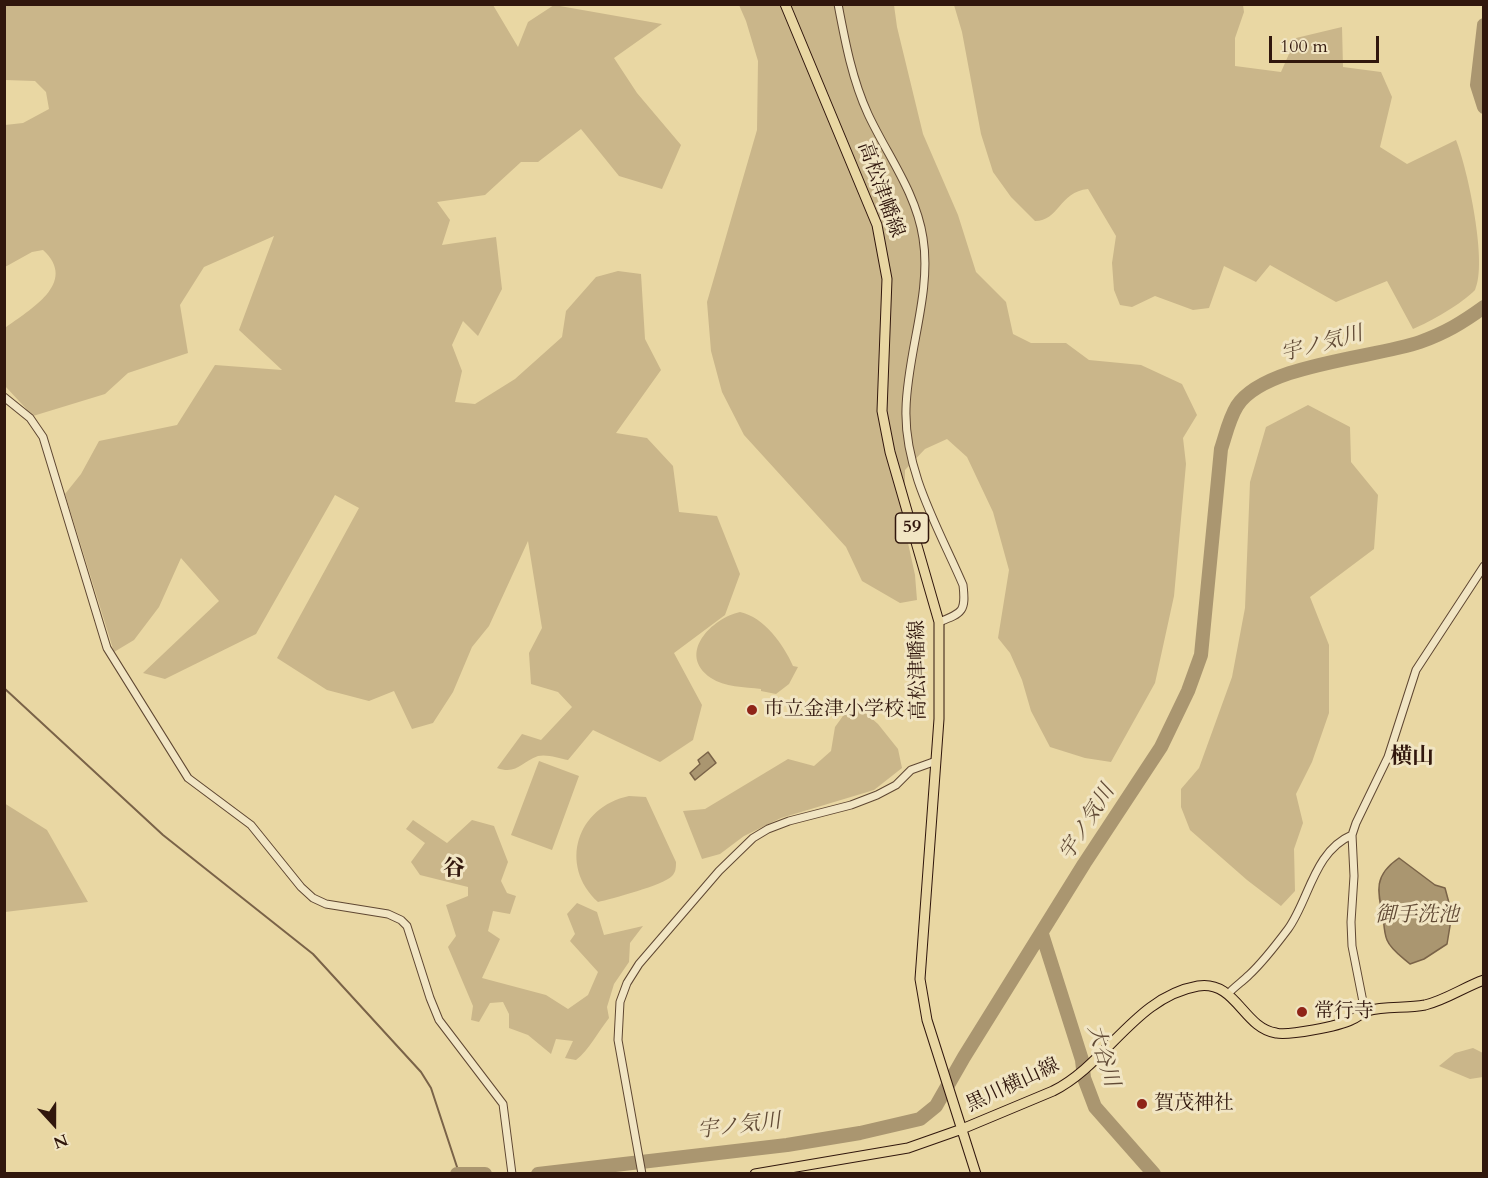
<!DOCTYPE html>
<html>
<head>
<meta charset="utf-8">
<style>
	body { margin:0 }
	#map { position:relative; width:1488px; height:1178px; overflow:hidden; background:#e9d7a3; font-family:Cardo,serif }
	canvas { display:block }
	.frame { position:absolute; inset:0; border:6px solid #31170d; pointer-events:none }
	.north { position:absolute; left:24px; top:1094px; width:60px; height:60px; -webkit-text-stroke:4px #f1e5c3; paint-order:stroke; rotate:159deg; font-size:16px; font-weight:700; line-height:24px; text-align:center; color:#31170d }
	.north::after { content:''; display:block; margin:auto; width:21px; height:27px; background:#31170d; clip-path:polygon(50% 0,100% 100%,50% 72%,0 100%) }
	.scale { position:absolute; left:1269px; top:36px; width:110px; height:27px; box-sizing:border-box; border:3px solid #31170d; border-top:0; padding-left:8px; font-size:18px; line-height:21px; white-space:nowrap; color:#31170d; -webkit-text-stroke:4px #f1e5c3; paint-order:stroke }
</style>
</head>
<body>
<div id="map">
<canvas width="1488" height="1178"></canvas>
<div class="frame"></div>
<div class="north">N</div>
<div class="scale">100 m</div>
</div>
<script>
const g = document.querySelector('canvas').getContext('2d');
g.lineJoin = 'round';
function paint(path, color) { g.fillStyle = color; g.fill(path, 'evenodd'); }
function strokePath(path, color, width, dash) { g.strokeStyle = color; g.lineWidth = width; g.lineCap = dash ? 'butt' : 'round'; g.setLineDash(dash || []); g.stroke(path); }
function write(font, color, halo, rows, align = 'center') {
  g.font = font + ' Cardo,"Noto Serif JP",serif'; g.lineWidth = 6; g.setLineDash([]); g.textBaseline = 'middle'; g.strokeStyle = halo; g.fillStyle = color; for (const [text, x, y, turn = 0] of rows) {
    g.save(); g.translate(x, y); g.rotate((+turn || 0) * Math.PI / 180); g.textAlign = isNaN(turn) ? turn : align; if (halo) g.strokeText(text, 0, 0); g.fillText(text, 0, 0); g.restore();
  }
}
paint(new Path2D(`
	M5,4L493,5L518,47L528,22L554,5L662,24L614,58L637,93L681,145L662,189L619,176L581,129L538,162H521L485,195L437,202L450,220L442,245L496,237L502,289L478,336L463,321L452,345L462,371L455,402L475,404L515,379L562,337L566,311L596,277L618,271L641,274L645,339L661,370L616,433L647,438L673,466L679,512L717,516L740,574L725,615L674,653L702,705L693,740L660,762L593,730L568,760C559,758 547,754 538,756C521,762 517,775 497,768L522,734L541,740L572,707L558,692L531,684L529,653L542,628L528,541L489,626L472,647L453,692L433,723L412,729L394,691L369,701L327,690L277,658L359,508L335,495L256,634L165,679L143,673L219,601L181,558L159,607L134,640L114,652L65,494L81,474L99,441L177,425L215,365L282,370L239,330L274,236L204,267L180,305L188,353L128,373L105,394L33,416L5,386V328C29,310 79,283 43,250L32,252L5,267V125L23,123L49,109L46,92L35,81L5,80Z
	M739,5H894L897,27L923,134L958,215L976,272L1006,302L1013,334L1031,343H1066L1089,360L1141,365L1182,384L1197,415L1183,438L1186,464L1174,596L1155,683L1111,762L1085,758L1050,747L1031,711L1022,680L1010,653L998,638L1009,570L993,512L967,457L947,439L925,449L905,470V529L915,575L917,600L900,603L862,581L846,547L744,435L722,392L711,351L707,302L757,130L758,61L746,21Z
	M954,5H1243L1244,12L1235,38V66L1281,72L1296,38L1342,27L1343,67L1381,72L1392,97L1380,147L1407,164L1456,140C1468,170 1488,264 1475,290C1463,303 1430,322 1413,329L1387,281L1336,302L1270,265L1256,282L1224,266L1209,308L1193,310L1155,296L1132,307L1120,305L1114,290L1112,263L1116,236L1088,189C1059,192 1059,221 1035,221L1011,197L993,172L981,134L962,32Z
	M1308,405L1350,427L1351,462L1378,495L1374,549L1310,597L1329,645V713L1312,762L1296,794L1303,823L1294,849L1295,891L1281,906L1247,880L1190,830L1181,807V789L1199,768L1232,677L1245,608L1250,482L1266,427Z
	M740,612C764,617 784,645 793,666L798,667L789,684L776,694L761,691V689C745,687 724,687 711,678C676,654 712,618 740,612Z
	M853,702L878,724L898,749L902,768L874,790L781,818L744,836L720,854L702,859L683,811L705,809L788,759L814,766L831,751L835,727Z
	M539,761L579,776L552,850L511,835Z
	M629,796L646,797L676,862C676,867 676,872 672,876C664,885 611,899 598,902C558,865 577,807 629,796Z
	M4,803L47,830L88,902L5,912Z
	M413,820L447,843L472,820L494,826L508,862L501,881L507,893L516,896L510,914L493,911L488,931L500,939L482,978L546,995L568,1009L588,995L598,972L570,941L575,934L567,914L577,903L597,912L604,935L643,926L630,943L629,962L614,984L607,1007L609,1018C598,1032 589,1050 576,1060L565,1058L573,1041L556,1039L551,1054L528,1035L509,1028V1014L503,1002L490,1003L479,1022L471,1020L473,1006L448,947L456,936L446,905L468,896V887L420,875L411,862L425,843L406,829Z
	M1473,1048L1483,1053V1077L1470,1079L1439,1066L1455,1053Z`), '#cab68a');
const water = new Path2D(`
	M708,752L716,763L695,780L690,773L700,764L698,760Z
	M1399,858L1435,885L1445,888L1452,914L1447,944L1424,959L1410,964C1402,957 1391,950 1387,940C1384,933 1384,924 1383,916C1377,890 1374,875 1399,858Z`);
paint(water, '#aa9670');
strokePath(water, '#7a6348', 1.5);
strokePath(new Path2D(`
	M4,688L163,835L313,954L421,1072L431,1088L459,1173`), '#7a6348', 2);
strokePath(new Path2D(`
	M1484,25L1477,85L1484,107
	M1042,934L1082,1060L1084,1078L1095,1107L1154,1174
	M457,1174H485
	M538,1174L787,1145L860,1133L920,1119L936,1106L964,1057L1084,864L1161,747L1188,691L1201,655L1221,449C1226,434 1229,419 1237,406C1264,364 1374,358 1420,342C1445,333 1462,323 1484,307`), '#aa9670', 14);
const minor = new Path2D(`
	M838,4C845,41 852,79 868,114C887,155 916,192 923,238C932,293 907,353 906,409C904,471 939,529 963,585C966,611 963,613 939,622
	M4,397L30,418L43,437L107,648L188,778L251,825L301,887L313,898L326,904L388,914L401,920L407,926L430,998L439,1020L503,1104L512,1174
	M1228,994C1234,987 1242,982 1249,975C1263,962 1276,945 1288,929C1309,900 1314,851 1352,835
	M1365,1012L1352,946L1351,922L1354,876L1352,835L1356,823L1388,757L1416,670L1484,566
	M642,1174L618,1040L620,1002L627,983L639,964L719,871L753,838L768,829L789,821L851,805L877,795L896,785L911,770L936,761`);
const major = new Path2D(`
	M785,4L877,225L887,279L882,411L890,452L939,622V719L920,979L927,1020L976,1174
	M755,1174L908,1148L962,1129L1053,1091C1107,1064 1135,997 1198,986C1236,980 1243,1028 1276,1033C1288,1036 1339,1026 1351,1020C1357,1018 1361,1013 1367,1011C1385,1005 1406,1009 1425,1005C1446,1000 1464,987 1484,980`);
strokePath(minor, '#5f4732', 9);
strokePath(major, '#31170d', 11);
strokePath(minor, '#f1e5c3', 7);
strokePath(major, '#e9d7a3', 9);
for (const [x, y, r, color] of [
	[752,710,6,"#8f2418"],
	[1302,1012,6,"#8f2418"],
	[1142,1104,6,"#8f2418"]
]) { const dot = new Path2D(); dot.arc(x, y, r, 0, 2 * Math.PI); g.fillStyle = color; g.fill(dot); strokePath(dot, '#f1e5c3', 2); }
for (const [x, y, w] of [
	[912,528,33]
]) { const box = new Path2D(); box.roundRect(x - w / 2, y - 15, w, 30, 4.5); g.fillStyle = '#f1e5c3'; g.fill(box); strokePath(box, '#31170d', 1.5); }
write('bold 18px', '#31170d', null, [
	["59",912,528]
]);
write('20px', '#31170d', '#f1e5c3', [
	["高松津幡線",880,190,70],
	["高松津幡線",919,670,-91],
	["黒川横山線",1013,1086,-25]
]);
write('20px', '#31170d', '#f1e5c3', [
	["市立金津小学校",764,710],
	["常行寺",1314,1012],
	["賀茂神社",1154,1104]
], 'left');
write('italic 21px', '#614a35', '#f1e5c3', [
	["宇ノ気川",1322,345,-15],
	["宇ノ気川",1088,823,-58],
	["御手洗池",1417,916],
	["大谷川",1102,1056,73],
	["宇ノ気川",739,1127,-7]
]);
write('bold 22px', '#31170d', '#f1e5c3', [
	["横山",1412,758],
	["谷",454,870]
]);
</script>
</body>
</html>
